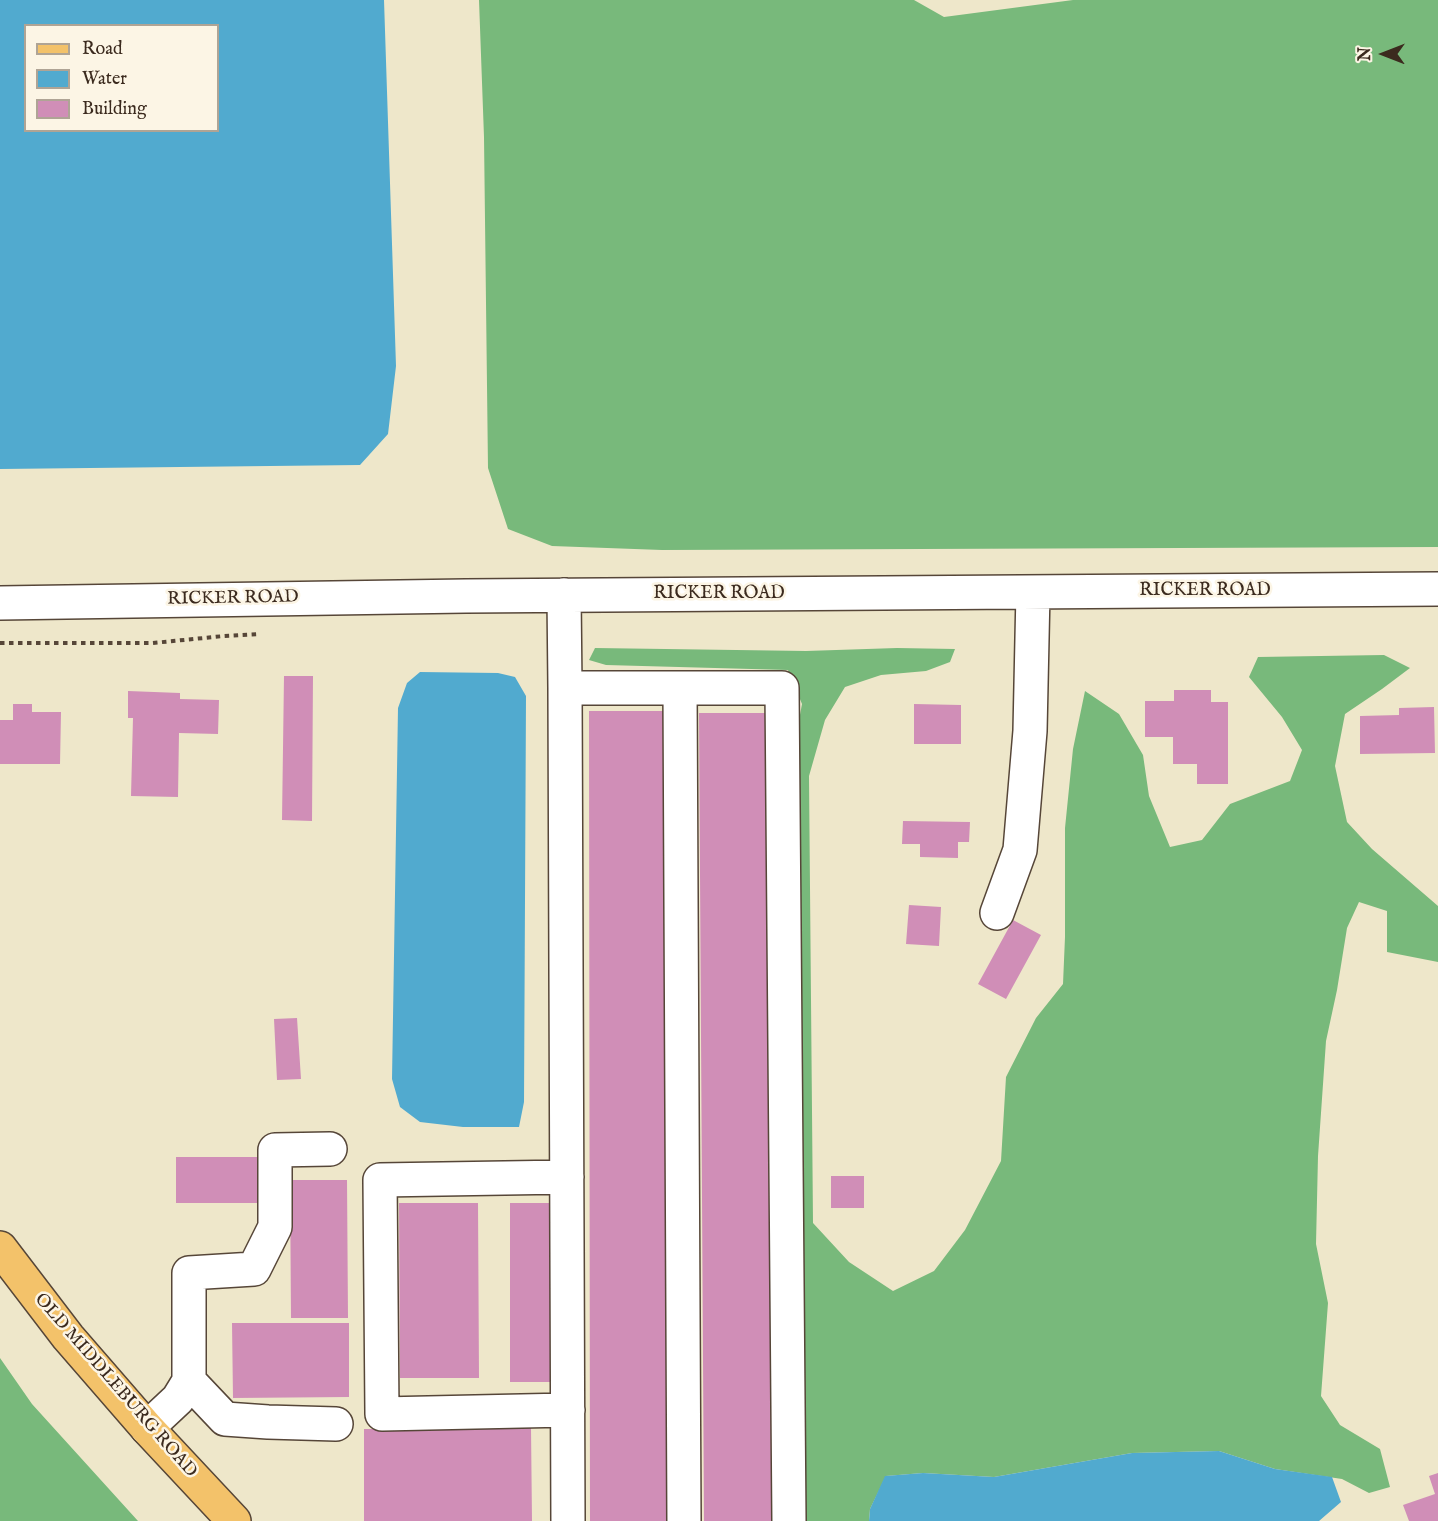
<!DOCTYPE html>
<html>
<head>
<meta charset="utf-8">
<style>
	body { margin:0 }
	#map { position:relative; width:1438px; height:1521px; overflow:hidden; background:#eee7ca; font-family:"IM FELL English",serif }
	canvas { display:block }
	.legend { position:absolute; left:24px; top:24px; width:195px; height:108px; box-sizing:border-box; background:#fcf5e5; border:2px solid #afa495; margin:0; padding:8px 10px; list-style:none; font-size:18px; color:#3b2a1e }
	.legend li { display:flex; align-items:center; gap:12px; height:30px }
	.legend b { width:30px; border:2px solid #afa495 }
	.north { position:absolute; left:1354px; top:24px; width:60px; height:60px; -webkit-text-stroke:4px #fcf5e5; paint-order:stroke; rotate:270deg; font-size:16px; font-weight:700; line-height:24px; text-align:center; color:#3b2a1e }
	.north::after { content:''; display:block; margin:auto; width:21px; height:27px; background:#3b2a1e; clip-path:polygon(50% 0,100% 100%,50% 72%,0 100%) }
</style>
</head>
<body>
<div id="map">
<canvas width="1438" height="1521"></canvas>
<ul class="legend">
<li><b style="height:8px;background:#f3c26a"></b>Road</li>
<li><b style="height:16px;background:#51aacf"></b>Water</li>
<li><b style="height:16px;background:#d08eb7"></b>Building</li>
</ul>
<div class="north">N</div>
</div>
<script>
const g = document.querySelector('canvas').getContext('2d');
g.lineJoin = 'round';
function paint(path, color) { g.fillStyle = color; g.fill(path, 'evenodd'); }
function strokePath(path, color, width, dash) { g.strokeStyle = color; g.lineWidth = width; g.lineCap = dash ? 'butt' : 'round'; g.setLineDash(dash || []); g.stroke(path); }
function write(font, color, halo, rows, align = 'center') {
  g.font = font + ' "IM FELL English",serif'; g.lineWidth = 5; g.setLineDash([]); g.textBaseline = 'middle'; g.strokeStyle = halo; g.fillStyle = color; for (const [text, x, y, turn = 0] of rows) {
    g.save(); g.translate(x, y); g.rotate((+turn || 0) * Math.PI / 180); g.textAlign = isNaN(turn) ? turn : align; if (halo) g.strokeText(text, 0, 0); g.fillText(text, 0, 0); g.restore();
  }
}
paint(new Path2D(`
	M479,0H914L944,17L1073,0H1438V547L662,550L552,546L508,529L488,468L484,137Z
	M595,648L806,651L897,648L955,649L950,662L926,671L881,675L845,687L825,720L809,776L813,1223L849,1262L893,1291L934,1271L965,1230L1001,1161L1006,1077L1036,1018L1063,984L1065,937V828L1073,749L1085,691L1119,714L1143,755L1149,796L1170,847L1202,840L1230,804L1290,781L1302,750L1282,717L1249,677L1258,657L1384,655L1410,668L1382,689L1345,714L1335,766L1347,822L1372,849L1438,906V962L1387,952V911L1359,902L1347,928L1337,990L1326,1041L1318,1156L1316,1244L1328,1303L1321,1396L1340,1425L1380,1449L1390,1487L1369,1493L1342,1479L1275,1469L1219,1451L1132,1453L994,1477L923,1473L886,1476L870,1509L869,1521H804L795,741L802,704L788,670L606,665L589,660Z
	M0,1358L32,1404L138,1521H0Z`), '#78b97b');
paint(new Path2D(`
	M0,0H384L396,366L388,434L360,465L0,469ZM26,26H218V130H26Z
	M420,672L498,673L515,677L526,696L524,1102L519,1127H463L420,1122L400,1107L392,1079L398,708L407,683Z
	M1219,1451L1275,1469L1332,1477L1341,1502L1319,1521H869L870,1509L885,1476L923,1473L994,1477L1132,1453Z`), '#51aacf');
paint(new Path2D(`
	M284,676H313L312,821L282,820Z
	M1174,690H1211V702H1228V784H1197V764H1173V737H1145V701H1174Z
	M128,691L180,693V699L219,700L218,734L179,733L178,797L131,796L133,718H128Z
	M13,704H32V712H61L60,764H0V720H13Z
	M914,704L961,705V744H914Z
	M1434,707L1435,753L1360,754V716L1399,715V708Z
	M589,711H673L674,1521H590Z
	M699,713H772L778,1521H704Z
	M903,821L970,822L969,842H958V858L920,857V844H902Z
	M909,905L941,907L939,946L906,944Z
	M1013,920L1041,935L1006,999L978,984Z
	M297,1018L301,1079L277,1080L274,1019Z
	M176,1157H260V1203H176Z
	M831,1176H864V1208H831Z
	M290,1180H347L348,1318H291Z
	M399,1203H478L479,1378H400Z
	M510,1203H558V1382H510Z
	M232,1323H349V1397L233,1398Z
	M531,1428L532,1521H364V1429Z
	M1438,1473V1521H1409L1403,1505L1435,1494L1429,1476Z`), '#d08eb7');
const minor = new Path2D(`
	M564,595L565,688H782L789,1521
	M0,603L466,596L1438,589
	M565,688L568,1521
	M680,688L684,1521
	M997,913L1020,850L1030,731L1033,592
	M567,1177L380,1180L382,1414L568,1410
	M189,1381L225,1419L268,1422L336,1424
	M147,1428L178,1399L189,1381V1273L254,1269L275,1227V1150L330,1149`);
const major = new Path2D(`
	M0,1248L68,1337L147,1428L234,1521`);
strokePath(minor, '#564638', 36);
strokePath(major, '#564638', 36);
strokePath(new Path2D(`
	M0,643H153L224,636L260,634`), '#564638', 4, [4.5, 4.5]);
strokePath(minor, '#fff', 33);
strokePath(major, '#f3c26a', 33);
write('18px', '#3b2a1e', '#fcf5e5', [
	["RICKER ROAD",1205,591],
	["RICKER ROAD",719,594],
	["RICKER ROAD",233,599,-1],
	["OLD MIDDLEBURG ROAD",115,1386,49]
]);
</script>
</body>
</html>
